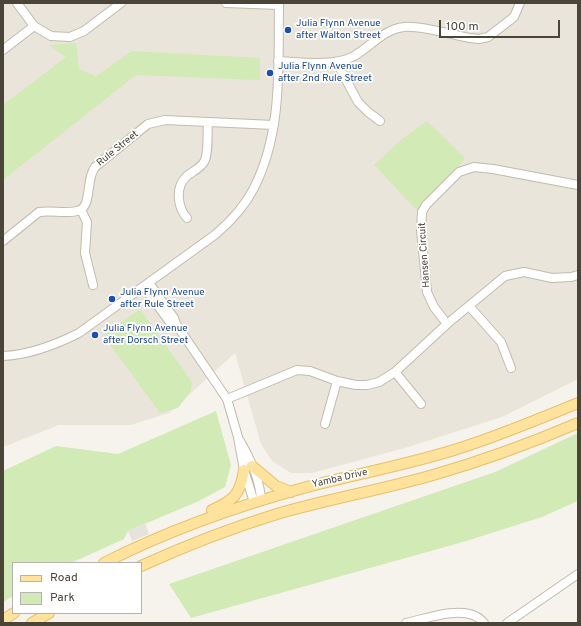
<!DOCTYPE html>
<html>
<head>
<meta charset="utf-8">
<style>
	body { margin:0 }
	#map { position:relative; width:581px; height:626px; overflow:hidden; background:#f6f3ec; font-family:Overpass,sans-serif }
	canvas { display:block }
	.frame { position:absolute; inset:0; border:4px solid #4b4439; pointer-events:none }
	.legend { position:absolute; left:12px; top:562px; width:130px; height:52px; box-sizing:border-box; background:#fff; border:1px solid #b7b4b0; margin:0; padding:5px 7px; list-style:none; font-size:12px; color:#4b4439 }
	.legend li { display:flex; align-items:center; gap:8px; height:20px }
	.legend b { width:20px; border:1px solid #b7b4b0 }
	.scale { position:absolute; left:439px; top:20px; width:121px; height:18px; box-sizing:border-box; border:2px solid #4b4439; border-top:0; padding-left:5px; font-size:12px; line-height:14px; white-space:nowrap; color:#4b4439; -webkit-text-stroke:3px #fff; paint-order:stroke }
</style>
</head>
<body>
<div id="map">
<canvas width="581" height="626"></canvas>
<div class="frame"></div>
<ul class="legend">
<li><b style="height:5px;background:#ffe39c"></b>Road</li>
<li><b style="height:11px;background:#d2eab5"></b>Park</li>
</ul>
<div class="scale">100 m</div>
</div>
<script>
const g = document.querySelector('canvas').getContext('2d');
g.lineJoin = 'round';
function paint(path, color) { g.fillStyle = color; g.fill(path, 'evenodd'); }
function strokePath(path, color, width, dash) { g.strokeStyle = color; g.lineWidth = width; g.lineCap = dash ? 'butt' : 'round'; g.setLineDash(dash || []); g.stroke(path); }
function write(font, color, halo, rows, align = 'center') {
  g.font = font + ' Overpass,sans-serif'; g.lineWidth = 3.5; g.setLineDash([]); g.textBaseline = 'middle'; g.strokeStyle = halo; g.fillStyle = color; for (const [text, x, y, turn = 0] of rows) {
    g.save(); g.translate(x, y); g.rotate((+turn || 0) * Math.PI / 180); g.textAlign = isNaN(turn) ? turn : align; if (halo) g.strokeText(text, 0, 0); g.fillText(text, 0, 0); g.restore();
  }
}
paint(new Path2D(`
	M3,3H578V379L502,417L405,448L312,473H291L272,461L261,444L235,353L169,413L131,425H59L3,447Z`), '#eae5da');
paint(new Path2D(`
	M145,524L149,534L132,541L128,531Z`), '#e6e2dd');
paint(new Path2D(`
	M76,43L79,69L96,76L132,51L260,58V80L136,75L3,180V105L66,57L49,45Z
	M427,121L465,158L460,165L417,210L374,165L402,139Z
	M140,309L192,382L191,391L178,408L160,413L103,335Z
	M216,411L231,465L225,487L199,501L128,531L124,539L71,563H13V596L3,602V471L56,446L118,454Z
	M578,433V501L542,517L463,542L191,618L169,584L495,472Z`), '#d2eab5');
const minor = new Path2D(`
	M17,3L34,26L51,36L70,37L84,31L121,3
	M226,3L279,5
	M3,50L34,26
	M278,61C299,62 335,67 354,56C370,47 384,29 404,27C420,25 453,35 470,38L479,39L488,37L514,17L520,3
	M337,63L358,102L368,112L380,121
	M81,210L87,222L85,253L93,285
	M187,218C178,208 175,189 185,178C190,172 199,170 204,162C209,154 207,132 208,122
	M3,241L39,212C51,210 65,214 77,211C93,208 85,180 95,167L148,124L165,120L274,125
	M149,283L174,318L176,324L227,399L238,437L244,470L254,502
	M144,287L169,321L176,324
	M469,306L501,342L511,368
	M447,324L434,307L427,292L421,230L422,212L426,205L459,172L474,167L493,169L578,185
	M3,356C30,355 55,345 79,333L216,234C231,221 245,206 254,188C283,131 278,65 279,3
	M395,372L421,404
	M227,399L297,370L310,371L337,381L356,385H367L379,382L395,372L447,324L505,276L524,272L552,278L571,277L578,275
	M325,424L337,381
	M240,441C250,458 260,480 261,500
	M406,623C425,619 459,606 477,617C480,618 482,621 484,623
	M507,623L578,574`);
const major = new Path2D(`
	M252,466L276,486L291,492
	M212,510C234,500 240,495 244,470
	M104,563C169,530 237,506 307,487C356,474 406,465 454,450C496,437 537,420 578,403
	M141,566C185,546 231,528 277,514C328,499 381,490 433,475C482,461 531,443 578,423
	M3,620L14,613
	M32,623L49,613`);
strokePath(minor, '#c2bbae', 10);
strokePath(major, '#e6c16a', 12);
strokePath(minor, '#fff', 8);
strokePath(major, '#ffe39c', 10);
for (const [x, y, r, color] of [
	[288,30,4,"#1a4fb4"],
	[270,73,4,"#1a4fb4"],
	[112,299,4,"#1a4fb4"],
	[95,335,4,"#1a4fb4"]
]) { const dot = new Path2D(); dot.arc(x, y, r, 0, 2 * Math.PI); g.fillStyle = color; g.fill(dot); strokePath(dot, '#fff', 1.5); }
write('10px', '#164399', '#fff', [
	["Julia Flynn Avenue",296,24],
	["after Walton Street",296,36],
	["Julia Flynn Avenue",278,67],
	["after 2nd Rule Street",278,79],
	["Julia Flynn Avenue",120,293],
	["after Rule Street",120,305],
	["Julia Flynn Avenue",103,329],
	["after Dorsch Street",103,341]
], 'left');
write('10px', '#4b4439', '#fff', [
	["Rule Street",118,149,-39],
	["Hansen Circuit",425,255,-94],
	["Yamba Drive",340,479,-13]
]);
</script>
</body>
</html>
